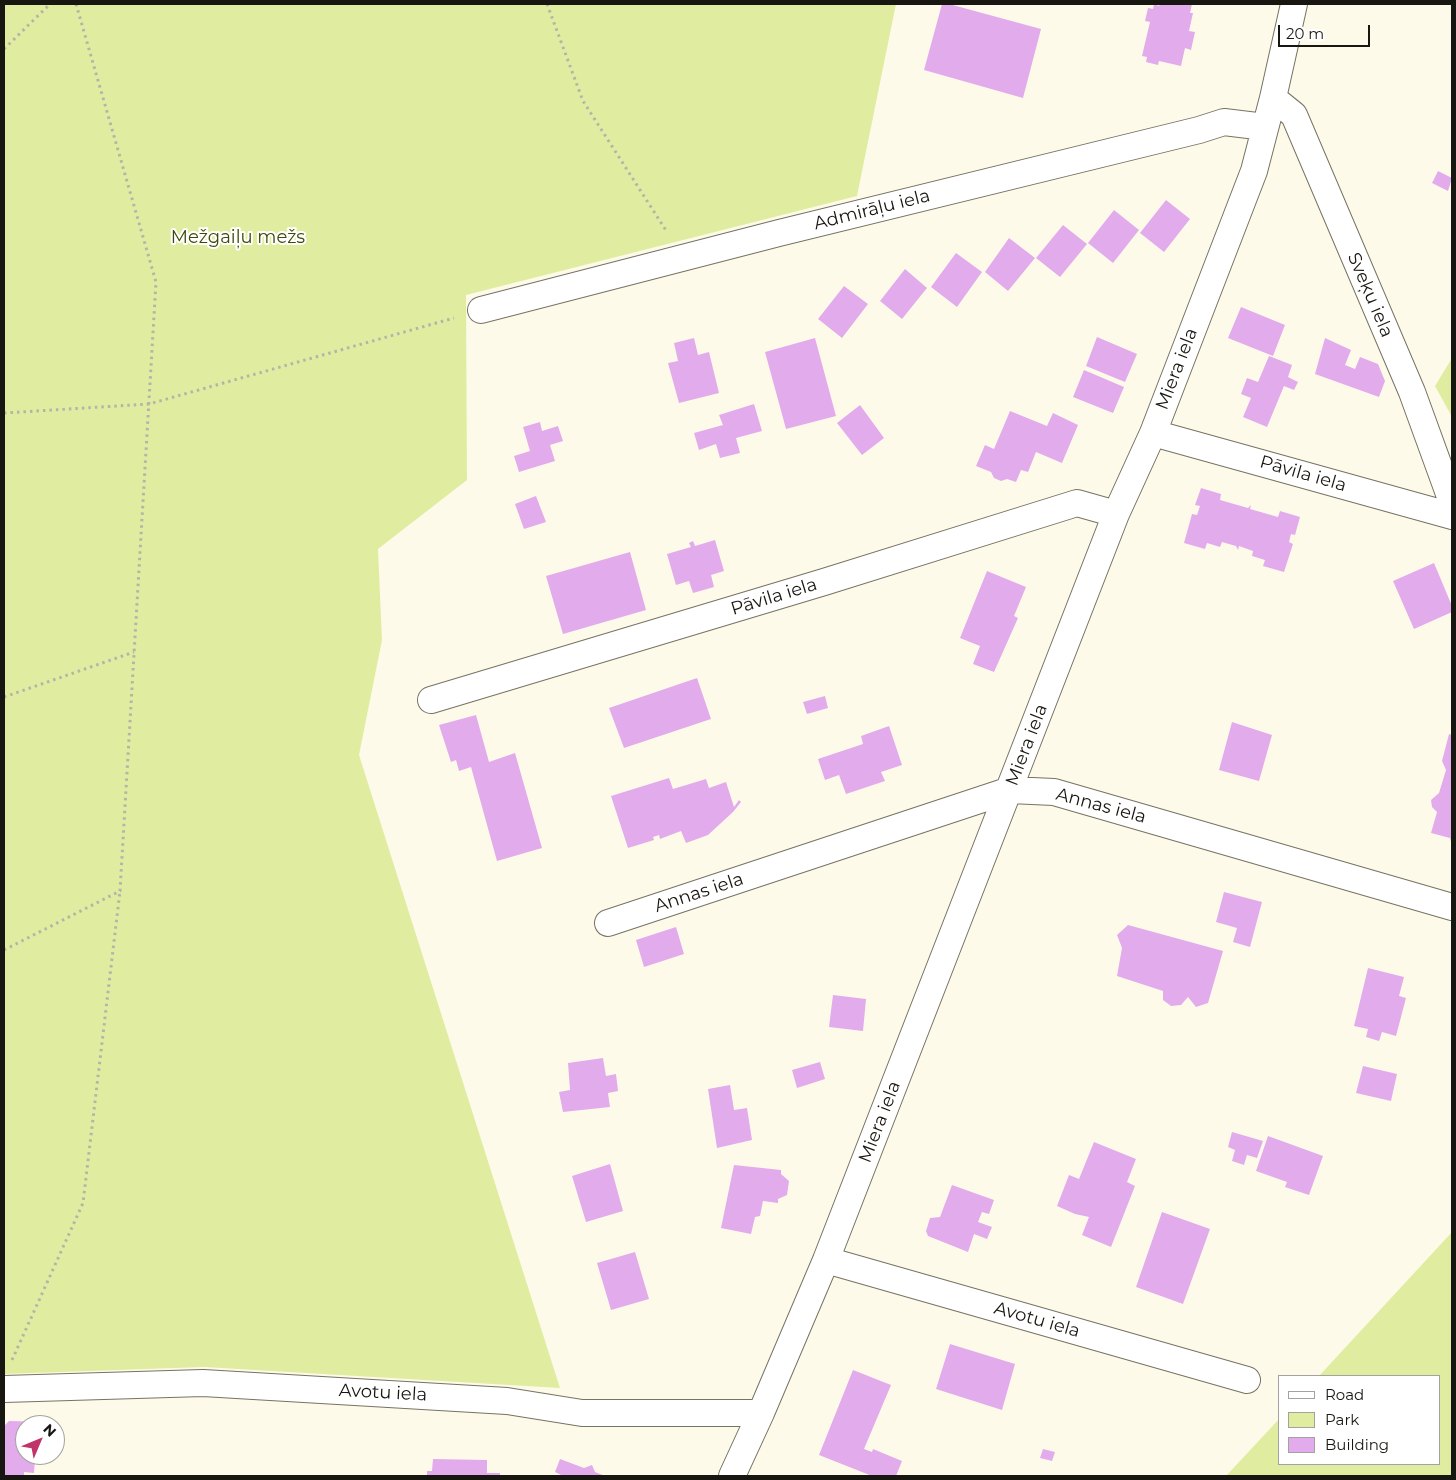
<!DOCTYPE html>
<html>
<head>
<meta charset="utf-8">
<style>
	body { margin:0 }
	#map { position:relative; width:1456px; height:1480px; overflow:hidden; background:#fefaea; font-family:Montserrat,sans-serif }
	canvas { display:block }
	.frame { position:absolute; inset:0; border:5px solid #181611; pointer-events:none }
	.legend { position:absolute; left:1278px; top:1375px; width:162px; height:90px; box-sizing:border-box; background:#fff; border:1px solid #a3a2a0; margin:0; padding:6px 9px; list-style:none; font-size:15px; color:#181611 }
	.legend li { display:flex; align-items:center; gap:10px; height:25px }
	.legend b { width:25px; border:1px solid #a3a2a0 }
	.north { position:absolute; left:15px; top:1415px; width:50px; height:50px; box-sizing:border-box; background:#fff; border:1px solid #a3a2a0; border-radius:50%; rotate:45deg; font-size:14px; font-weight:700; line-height:20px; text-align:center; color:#181611 }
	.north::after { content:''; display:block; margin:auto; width:18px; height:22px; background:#c03469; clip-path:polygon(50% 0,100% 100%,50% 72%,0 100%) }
	.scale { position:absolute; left:1278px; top:25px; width:92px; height:22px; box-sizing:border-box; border:2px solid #181611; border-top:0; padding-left:6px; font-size:15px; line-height:18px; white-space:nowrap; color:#181611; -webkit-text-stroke:4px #fff; paint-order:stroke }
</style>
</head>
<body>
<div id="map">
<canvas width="1456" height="1480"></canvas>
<div class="frame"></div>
<ul class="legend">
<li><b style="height:6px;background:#fff"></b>Road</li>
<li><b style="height:14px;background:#e0eda1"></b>Park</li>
<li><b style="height:14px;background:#e2abeb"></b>Building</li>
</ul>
<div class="north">N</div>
<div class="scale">20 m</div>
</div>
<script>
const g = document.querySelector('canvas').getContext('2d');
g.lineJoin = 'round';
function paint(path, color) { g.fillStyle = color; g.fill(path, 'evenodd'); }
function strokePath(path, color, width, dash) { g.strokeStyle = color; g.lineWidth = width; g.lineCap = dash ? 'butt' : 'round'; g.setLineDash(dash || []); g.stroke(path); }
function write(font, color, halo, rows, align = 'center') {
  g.font = font + ' Montserrat,sans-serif'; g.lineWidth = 4; g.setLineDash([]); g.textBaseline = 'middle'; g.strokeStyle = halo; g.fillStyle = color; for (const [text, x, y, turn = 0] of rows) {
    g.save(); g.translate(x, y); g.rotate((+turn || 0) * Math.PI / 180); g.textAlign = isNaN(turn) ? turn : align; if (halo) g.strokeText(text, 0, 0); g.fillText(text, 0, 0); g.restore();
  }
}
paint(new Path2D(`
	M4,4H896L857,196L466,295L467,480L378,549L382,640L359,755L560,1388L204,1367L4,1374Z
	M1452,358V417L1435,386Z
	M1452,1232V1476H1226L1280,1418V1464H1440V1376H1319Z`), '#e0eda1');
paint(new Path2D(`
	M942,4H949L1041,29L1023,98L924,70Z
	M1154,4L1159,6L1160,4H1192L1190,13H1193L1189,31L1195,32L1191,50L1185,48L1181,66L1159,61L1158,65L1146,62L1147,57L1142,56L1150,22L1145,21L1148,8L1153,9Z
	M1438,171L1452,178L1448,191L1432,183Z
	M1166,200L1190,219L1164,252L1140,233Z
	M1114,210L1139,230L1113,263L1088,243Z
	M1063,225L1087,244L1060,277L1036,258Z
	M1009,238L1035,258L1008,291L985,272Z
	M956,253L982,272L957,307L931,287Z
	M905,269L927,288L902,319L880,301Z
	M844,286L868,304L842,338L818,319Z
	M1241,307L1285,325L1273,356L1228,338Z
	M1097,337L1137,354L1125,382L1086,366Z
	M694,338L698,355L709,352L719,393L679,403L668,363L678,361L674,343Z
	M815,338L836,416L786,429L765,352Z
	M1325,338L1351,350L1345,365L1355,369L1360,357L1378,364L1385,381L1379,397L1315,374Z
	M1269,356L1292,365L1288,377L1298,382L1294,390L1284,386L1267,427L1243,417L1251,398L1241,394L1247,378L1258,382Z
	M1084,370L1124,387L1113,413L1073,397Z
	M754,404L762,431L736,438L740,453L720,458L716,444L699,450L694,433L723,425L719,415Z
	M860,405L884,438L862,455L837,423Z
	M1010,411L1047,426L1053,413L1078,425L1062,463L1036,452L1028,472L1021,470L1016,482L1007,479L1001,481L994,478L991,472L976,466L985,445L994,449Z
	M540,422L542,431L558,426L563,441L550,445L555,461L519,472L514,456L530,451L523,427Z
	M1201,488L1221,494L1220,500L1248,508L1251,505L1250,509L1278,517L1280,511L1300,517L1295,535L1291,534L1289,542L1293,544L1284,572L1263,566L1265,560L1252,556L1253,551L1239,546L1238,550L1236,546L1222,542L1220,547L1207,543L1205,549L1184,543L1192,514L1197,515L1200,506L1195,505Z
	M536,496L546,522L524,529L515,504Z
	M715,540L724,571L711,575L714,587L693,593L689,581L676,585L667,554L691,547L689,543L693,541L695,546Z
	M630,552L646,610L563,634L546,576Z
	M1434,563L1452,606V612L1414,629L1393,581Z
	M987,571L1026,587L1014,616L1018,618L994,672L973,664L980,646L960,638Z
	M697,678L711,719L624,748L609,708Z
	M825,696L828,708L807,714L803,702Z
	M476,715L489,762L515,753L542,848L497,861L471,767L459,771L456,760L451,762L439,725Z
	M1232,722L1272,735L1259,781L1219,770Z
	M889,726L902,765L881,772L885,781L846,794L839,775L825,780L818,759L863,744L861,736Z
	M1449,734L1452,735V845L1450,838L1431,833L1437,812L1432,807L1431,800L1439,793L1446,770L1442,761Z
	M669,778L673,789L706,779L709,788L726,782L734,807L739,800L741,802L733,812L708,835L686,843L681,831L660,839L659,835L653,837L654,840L628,848L611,796Z
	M1224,892L1262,902L1250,947L1233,942L1237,928L1216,922Z
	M1128,925L1223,951L1208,1003L1196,1007L1188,997L1181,1005L1171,1006L1163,1000V991L1117,976L1122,948L1117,935Z
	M676,927L684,954L644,967L636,940Z
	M1368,968L1404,977L1399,996L1406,998L1396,1036L1382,1032L1379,1041L1366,1037L1368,1029L1354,1026Z
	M833,995L866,999L863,1031L829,1027Z
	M603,1058L606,1076L616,1074L618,1091L608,1093L610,1107L563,1112L559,1092L570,1090L568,1063Z
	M820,1062L825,1079L797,1088L792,1070Z
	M1363,1066L1397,1074L1391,1101L1356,1093Z
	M730,1085L734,1110L747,1108L752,1140L717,1148L708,1089Z
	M1232,1132L1263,1141L1257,1158L1247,1155L1244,1165L1232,1161L1235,1150L1228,1147Z
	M1268,1136L1323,1156L1309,1195L1285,1187L1287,1182L1256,1171Z
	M1094,1142L1136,1159L1127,1182L1135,1186L1111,1247L1082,1235L1089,1217L1075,1214L1057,1206L1069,1175L1079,1179Z
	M610,1164L623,1211L586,1222L572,1176Z
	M734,1165L781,1170V1174L789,1181L787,1195L778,1199V1203L763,1201L760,1216L755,1217L751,1234L721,1228Z
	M952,1185L994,1200L989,1214L982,1212L978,1222L992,1227L987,1239L974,1234L968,1252L928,1236L926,1231L930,1218L940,1217Z
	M1162,1212L1210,1229L1183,1304L1136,1287Z
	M635,1252L649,1299L611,1310L597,1263Z
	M950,1344L1015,1364L1002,1410L936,1389Z
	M853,1370L891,1385L864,1449L872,1452L873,1449L902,1461L896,1476H872L819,1455Z
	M9,1421L51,1422L50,1425H25V1455H26V1458H35L34,1473L24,1472V1476H4V1426Z
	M55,1429L61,1430V1444H55Z
	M1043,1449L1055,1452L1052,1461L1040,1458Z
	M433,1459L487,1460V1473H500V1476H427V1471H432Z
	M560,1459L584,1468L592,1465L595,1472L605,1476H559L561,1475L555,1472Z`), '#e2abeb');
const street = new Path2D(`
	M1273,98L1294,115L1412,392L1452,502
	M481,310L779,233L1199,130L1224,122L1265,127
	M1153,433L1452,516
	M431,700L824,582L1077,503L1116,514
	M608,923L1010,790L1054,792L1452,907
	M826,1260L1247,1380
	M4,1389L203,1383L507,1401L582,1413H761
	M732,1476L761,1413L826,1260L1116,514L1153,433L1254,171L1273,98L1294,4`);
strokePath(street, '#767364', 28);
strokePath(new Path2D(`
	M547,4L583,101L667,232
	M4,49L50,4
	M4,413L149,404L454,318
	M4,697L134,652
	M4,950L120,891L156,282L76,4
	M12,1360L83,1203L120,891`), '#b7b4a7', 3, [2.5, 4]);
strokePath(street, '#fff', 26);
write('18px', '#181611', '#fff', [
	["Admirāļu iela",872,210,-14],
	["Sveķu iela",1370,295,67],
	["Miera iela",1177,369,-69],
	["Pāvila iela",1303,474,16],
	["Pāvila iela",774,597,-17],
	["Miera iela",1027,745,-69],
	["Annas iela",1101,806,15],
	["Annas iela",699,893,-18],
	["Miera iela",880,1122,-69],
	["Avotu iela",1037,1320,16],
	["Avotu iela",383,1393,3]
]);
write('18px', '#404708', '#fff', [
	["Mežgaiļu mežs",238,238]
]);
</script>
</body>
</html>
